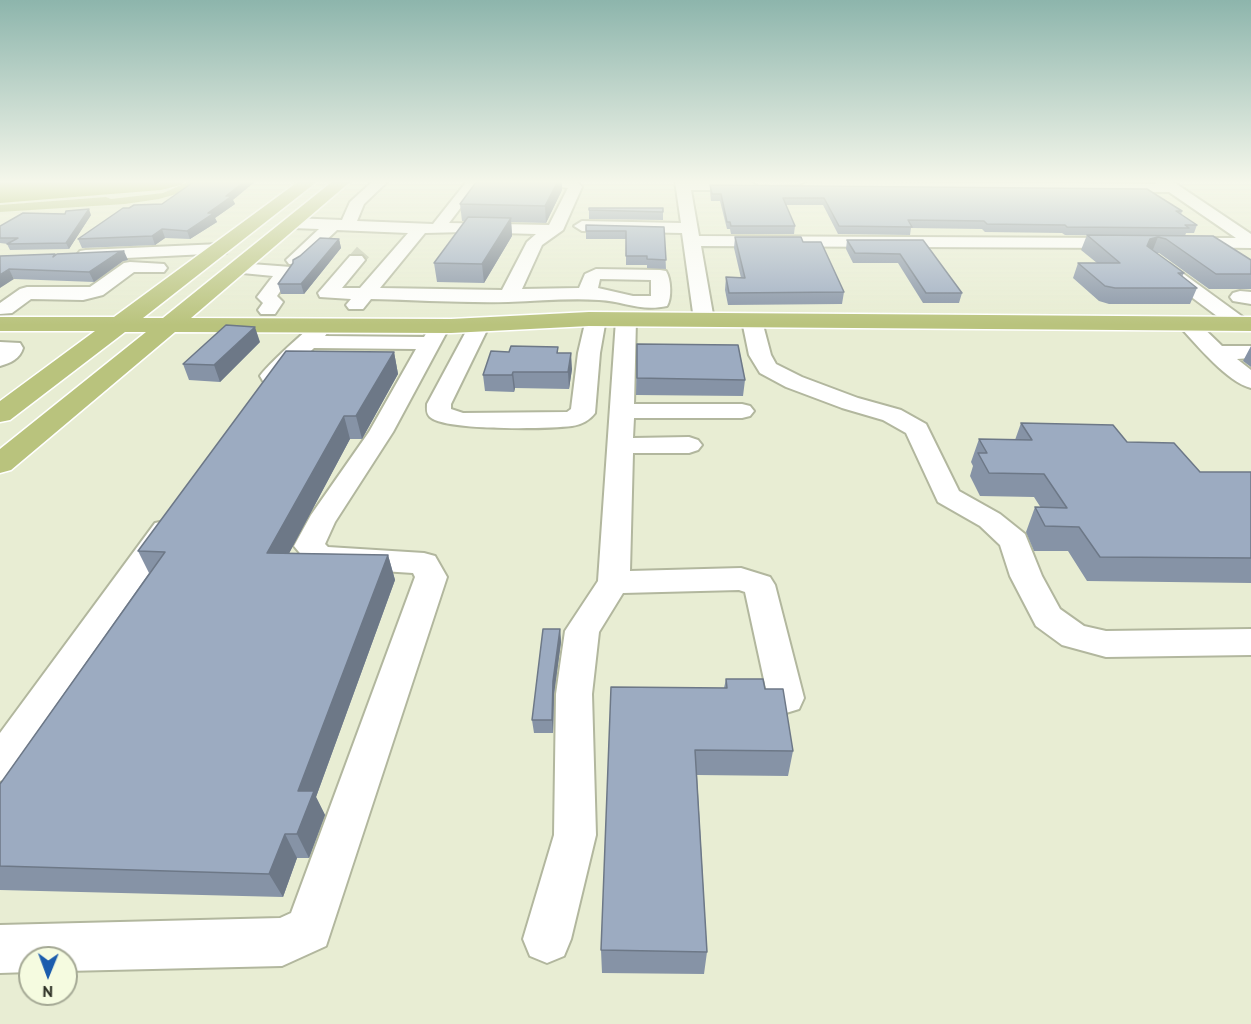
<!DOCTYPE html>
<html>
<head>
<meta charset="utf-8">
<style>
	body { margin:0 }
	#map { position:relative; width:1251px; height:1024px; overflow:hidden; background:#e8edd3; font-family:"PT Sans",sans-serif }
	canvas { display:block }
	.north { position:absolute; left:18px; top:946px; width:60px; height:60px; box-sizing:border-box; background:#f5fbe0; border:2px solid #a5a995; border-radius:50%; rotate:181deg; font-size:16px; font-weight:700; line-height:24px; text-align:center; color:#2c2f24 }
	.north::after { content:''; display:block; margin:auto; width:21px; height:27px; background:#1b5cad; clip-path:polygon(50% 0,100% 100%,50% 72%,0 100%) }
</style>
</head>
<body>
<div id="map">
<canvas width="1251" height="1024"></canvas>
<div class="north">N</div>
</div>
<script>
const g = document.querySelector('canvas').getContext('2d');
g.lineJoin = 'round';
function paint(path, color) { g.fillStyle = color; g.fill(path, 'evenodd'); }
function strokePath(path, color, width, dash) { g.strokeStyle = color; g.lineWidth = width; g.lineCap = dash ? 'butt' : 'round'; g.setLineDash(dash || []); g.stroke(path); }
paint(new Path2D(`
	M190,181H196L180,193L159,199L125,204L0,212V205L106,197L111,199L163,193Z`), '#b2bf79');
paint(new Path2D(`
	M0,181H186L181,185L161,190L0,203Z`), '#a6b751');
strokePath(new Path2D(`
	M356,260L363,252`), '#c2c7b0', 16, [16, 8]);
const minor = new Path2D(`
	M373,181H388L364,204L357,221L433,224L467,181H481L449,223L549,225L568,188L544,185L537,181H577L582,187L563,230L542,245L522,289L579,288L585,274L596,269L660,270L666,271C671,279 672,298 667,306C641,312 623,301 599,300C569,298 539,301 508,302C463,303 416,300 371,299L363,309H349L346,305L351,299L320,297L318,293L350,256H362L365,260L342,288H360L408,233L337,230L301,264H289L286,260L319,229L292,228L284,223L292,218L342,220L350,202ZM465,232L536,234L527,242L502,290L380,288L425,233ZM600,279L651,280V296H633L598,288Z
	M675,181L750,182L757,186L750,190H691L699,236L1122,238L1130,243L1122,248L701,246L714,320L711,324H697L694,320L682,233L582,231L574,226L582,221L681,223Z
	M1155,181H1172L1251,234V248L1181,247L1179,243L1181,239L1187,238H1236L1169,192L808,190L801,186L808,182L1157,184Z
	M220,244L228,249L226,253L86,260L80,259L77,255L80,251L86,250Z
	M130,262L164,264L167,268L164,272H134L103,295L83,300L31,299L12,313L0,314V303L20,289L27,287H90L124,263Z
	M238,263L291,267L294,271L277,296L283,302L275,314H261L258,310L263,303L257,297L273,276L232,272L229,268L232,264Z
	M1164,263L1170,264L1247,320L1250,324L1247,328H1233L1158,272L1155,268L1158,264Z
	M1240,291L1251,292V304L1233,301L1230,297L1233,293Z
	M596,313L603,315L606,319L600,353L595,413C590,420 581,425 572,426C548,429 445,431 430,417C426,413 427,409 427,404L470,324L473,320H487L490,324L451,404V409L463,413L567,412L571,409L578,353L586,319L589,315Z
	M626,314L633,316L636,320L634,404H742L750,406L754,411L750,416L742,418H634L633,438L689,437L698,440L702,445L698,450L689,453H633L630,571L741,568L770,577L775,585L804,698L799,709L786,713L773,709L768,698L745,592L739,590L623,593L599,632L592,694L596,835L571,939L564,956L547,963L530,956L523,939L554,835L556,694L565,631L598,581L616,320L619,316Z
	M752,315L759,317L762,321L771,355L776,364L802,377L858,398L901,410L926,424L959,491L1000,514L1025,534L1042,576L1060,609L1084,626L1106,631L1251,629V655L1106,657L1062,645L1036,626L1010,576L1000,545L980,526L938,502L906,433L883,420L842,408L786,387L760,373L749,355L742,321L745,317Z
	M1187,317L1194,319L1222,346H1251V358L1237,359L1251,370V388C1227,382 1197,345 1180,327L1177,323L1180,319Z
	M322,320L329,322L332,326L325,336L424,337L433,322H447L450,326L393,432L335,522L325,544L328,547L424,553L435,556L447,577L326,946L282,966L66,971V958H30V972L0,973V925L280,918L291,913L415,577L413,573L320,567L309,564L294,546L311,515L369,432L416,349L314,348L279,381L271,383L263,381L260,376C267,366 313,322 322,320Z
	M0,342L20,343L23,348C20,359 10,363 0,366Z
	M165,521L175,523L180,530L14,776L0,781V733L155,523Z`);
const major = new Path2D(`
	M299,181H312L314,184L143,318H163L333,181H351L191,318L451,319L589,312L1251,317V331L589,326L451,333L175,332L11,470L0,473V449L146,332H125L10,420L0,422V401L95,331H0V317H114Z`);
strokePath(minor, '#b2b79e', 4);
strokePath(major, '#fff', 3);
paint(minor, '#fff');
paint(major, '#b9c37d');
paint(new Path2D(`
	M710,185L1182,211L1181,215L1197,225L1194,233H1186L1185,236L1065,235L1062,233L985,232L982,229L911,228L910,235L838,234L823,205H786L795,226L794,234H731L730,229H727L720,201H711L710,192Z
	M562,190L546,223L511,222L512,236L484,283L437,282L434,263L465,221H462L460,204Z
	M233,200L235,204L215,218L217,222L190,239L165,238L155,245L82,248L78,239L129,208L162,204Z
	M663,208V220L589,219V210Z
	M91,215L69,249L10,250L7,244H8L0,243V226Z
	M664,227L666,269L647,268V265H626V239H586V231Z
	M1087,235L1213,236L1251,260V289H1209L1159,253H1156L1184,273L1182,277L1197,288L1190,304H1109L1099,301L1073,278L1078,263H1097L1081,250Z
	M735,237L803,242L844,292L842,304L728,305L725,290L726,277L741,278L734,248Z
	M339,239L341,248L304,294H281L278,284Z
	M847,240H923L962,293L959,303H923L898,263H853L846,249Z
	M55,255L128,260L123,261L94,282L14,279L0,256Z
	M260,342L220,382L189,380L183,364Z
	M637,344L745,380L743,396L636,395Z
	M1251,346V367L1243,361Z
	M394,352L398,374L362,439H350L289,553L388,555L395,580L316,797L325,815L309,858H297L283,897L0,890V784L149,573L138,551Z
	M559,353L572,369L569,389L515,388L514,392L485,391L483,375Z
	M1021,423L1127,442L1200,472H1251V583L1087,581L1068,551H1034L1026,532L1035,507L1041,508L1034,497L980,496L970,476L973,466L971,462L979,439L1015,440Z
	M560,629L561,642L554,694L553,733H534L532,720Z
	M726,679L765,689L793,751L788,776L697,775L707,952L704,974L602,973L601,950L724,688Z`), '#8693a6');
paint(new Path2D(`
	M245,181H256L233,200L235,204L215,218L217,222L190,239L187,231L226,196Z
	M558,181H562V190L546,223L545,206Z
	M89,209L91,215L69,249L66,243Z
	M511,218L512,236L484,283L482,264Z
	M162,229L165,238L155,245L152,236Z
	M1158,237L1152,252L1144,254L1150,239Z
	M339,239L341,248L304,294L301,284Z
	M124,251L128,260L123,261L94,282L89,272L119,252Z
	M9,269L14,279L0,288V275Z
	M255,327L260,342L220,382L214,365Z
	M394,352L398,374L362,439L356,416Z
	M571,353L572,369L569,389L568,372Z
	M513,372L515,388L514,392L512,375Z
	M344,416L350,439L276,578L267,553Z
	M388,555L395,580L316,797L325,815L309,858L297,834L298,791Z
	M560,629L561,642L554,694L553,733L552,720L553,681Z
	M285,834L297,858L283,897L269,874Z`), '#6d7887');
const building = new Path2D(`
	M195,181H245L226,196H232L208,213H214L187,231L162,229L152,236L78,239L123,208H129L134,205L162,204Z
	M477,181H558L545,206L460,204Z
	M710,185L1147,189L1182,211H1176L1197,225H1185L1189,228L1067,227L1065,225L987,224L984,221L908,220L912,227L839,226L824,198H783L795,226H731L730,222H727L721,194H712Z
	M589,208H663V212L589,210Z
	M89,209L66,243L7,244L18,238H0V226L23,213L65,214L66,211Z
	M468,217L511,218L482,264L434,263Z
	M586,225L664,227L666,260L647,259V256H626V231H586Z
	M1087,235L1213,236L1251,260V274H1216L1166,239L1158,237L1150,239L1147,246L1184,273H1178L1197,288H1115L1105,286L1078,263H1120Z
	M735,237H801L803,242H821L844,292L729,293L726,277L745,278Z
	M320,238L339,239L301,284H278L293,263V260L300,256Z
	M847,240H923L962,293H926L900,254L855,253Z
	M124,251L119,252L89,272L9,269L0,275V256L55,254L53,257L57,254Z
	M226,325L255,327L214,365L183,364Z
	M637,344L738,345L745,380L637,378Z
	M511,346L558,347L557,353H571L568,372H513L512,375H483L491,351L509,352Z
	M286,351L394,352L356,416H344L267,553L388,555L298,791H314L297,834H285L269,874L0,866V784L165,552L138,551Z
	M1021,423L1113,425L1127,442L1174,443L1200,472H1251V558L1100,557L1079,527L1045,526L1035,507L1067,508L1044,474L989,473L978,453H987L979,439L1032,440Z
	M543,629H560L553,681L552,720H532Z
	M726,679H763L765,689H783L793,751L695,750L707,952L601,950L611,687L727,688Z`);
paint(building, '#9cabc1');
strokePath(building, '#6d7887', 1.5);
const sky = g.createLinearGradient(0, 0, 0, 325);
sky.addColorStop(0, '#8db5ac');
sky.addColorStop(0.56, '#f5f7eb');
sky.addColorStop(1, '#f5f7eb00');
g.fillStyle = sky;
g.fillRect(0, 0, 1251, 325);
</script>
</body>
</html>
